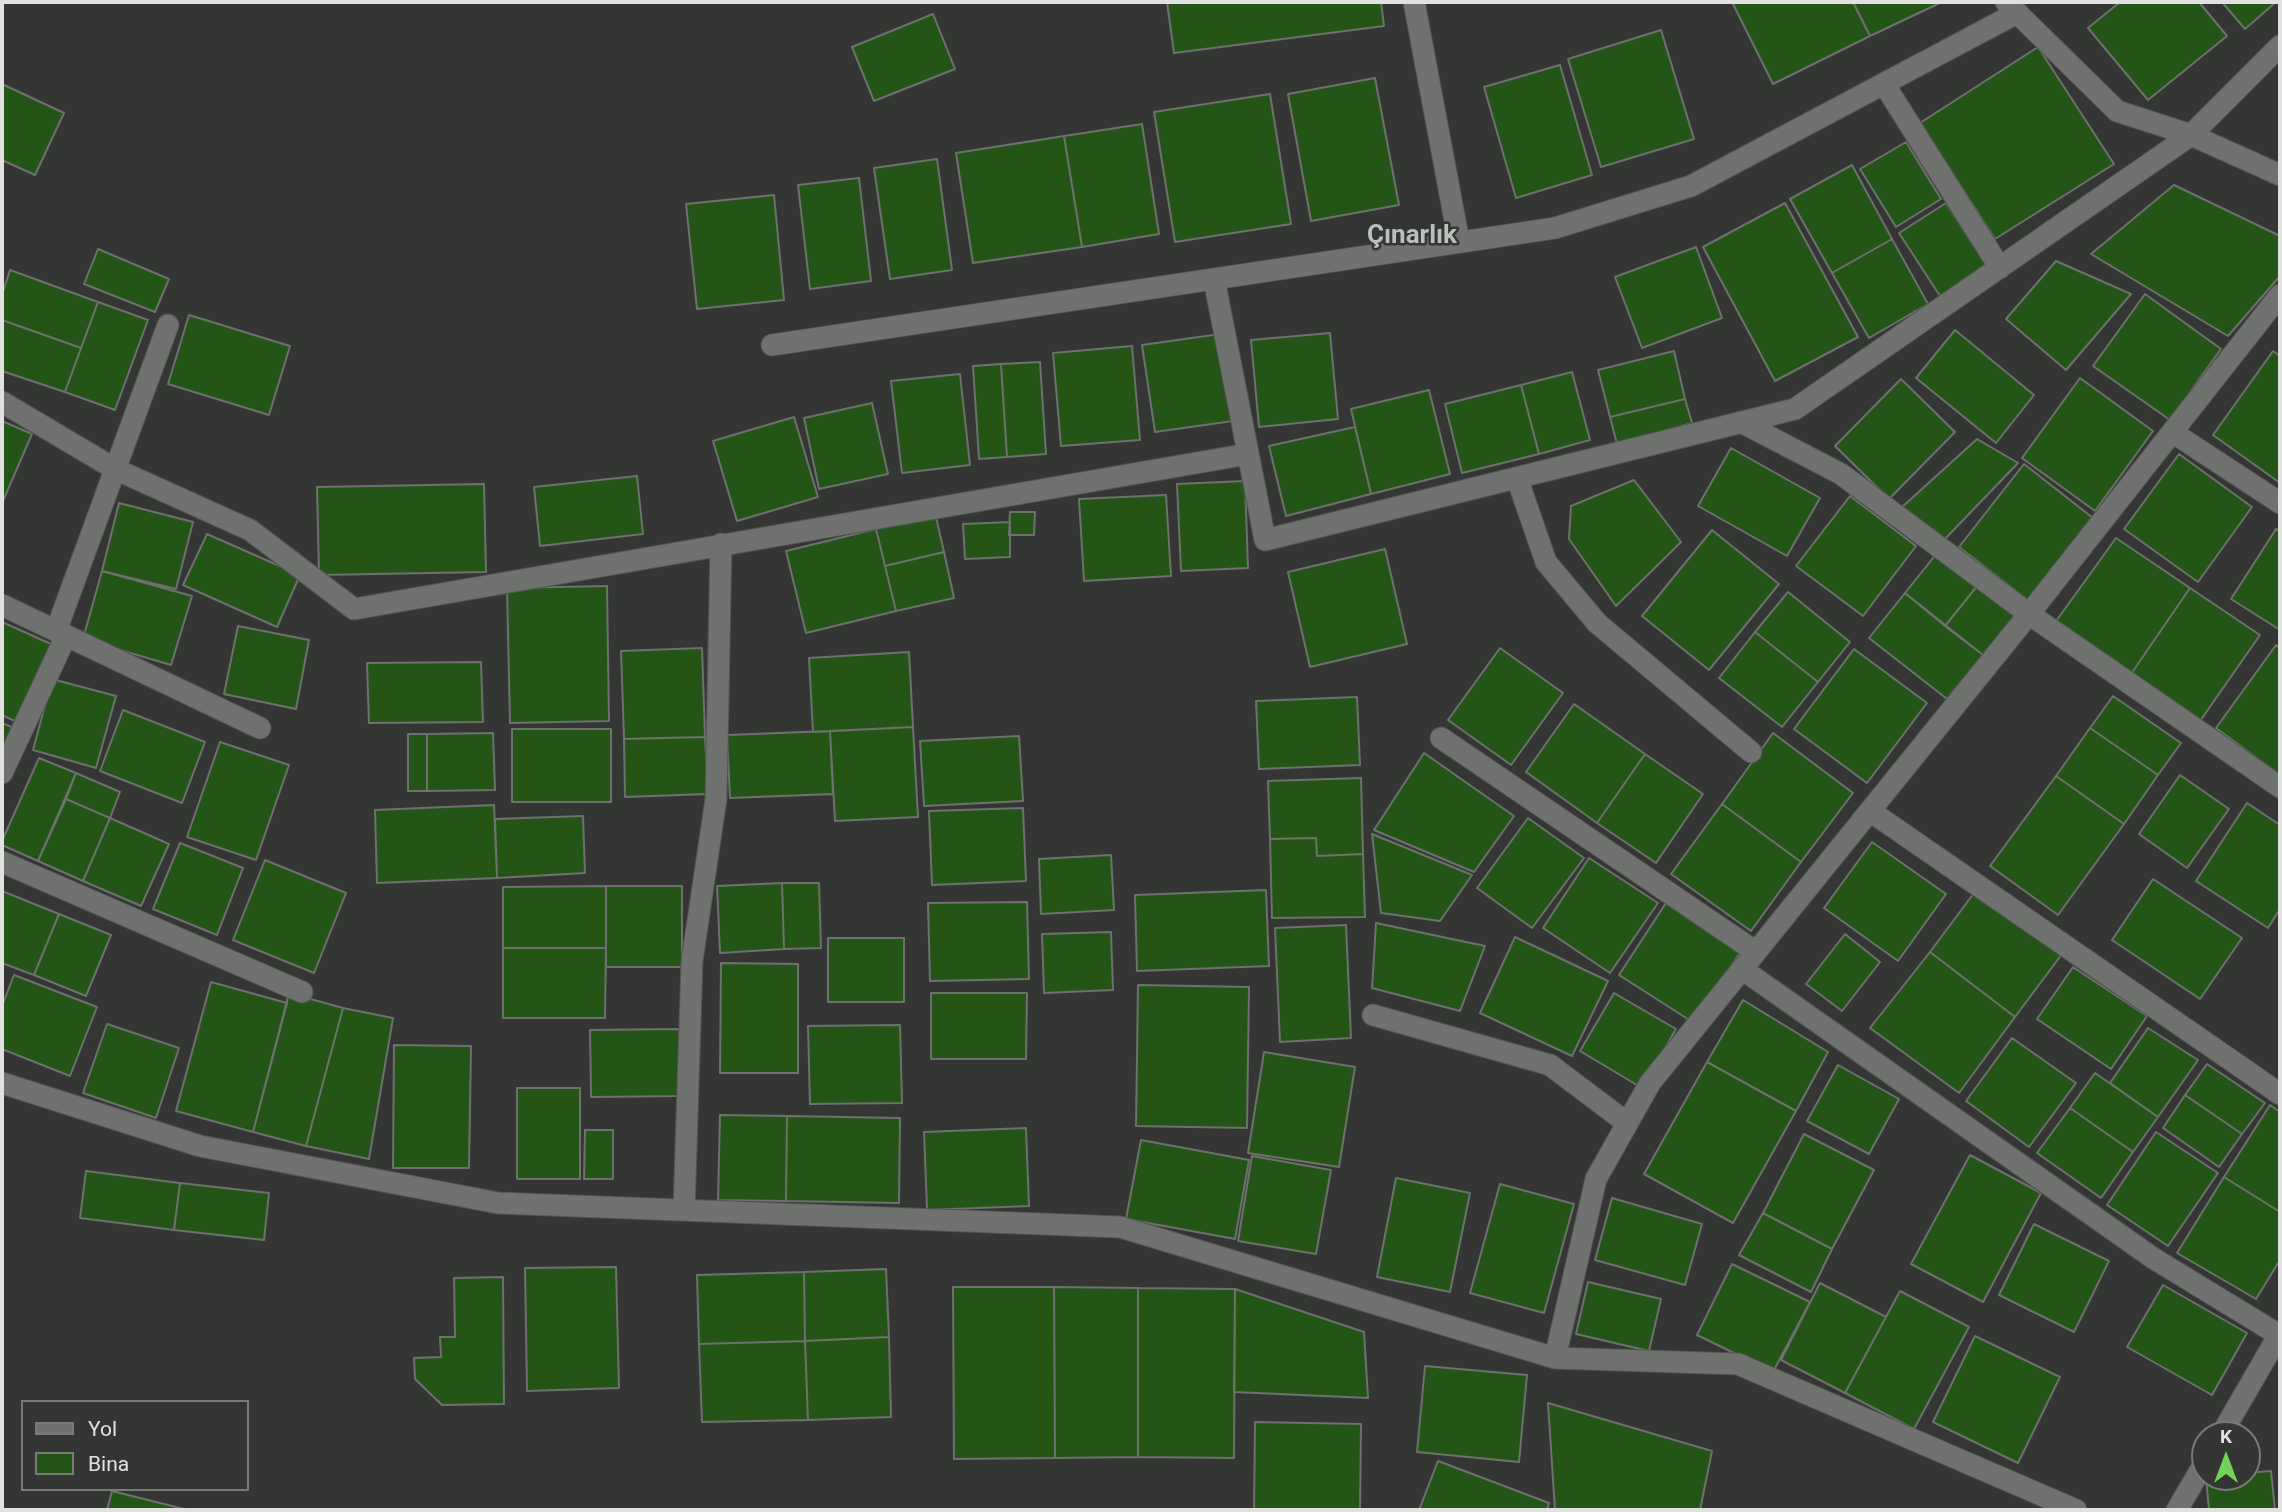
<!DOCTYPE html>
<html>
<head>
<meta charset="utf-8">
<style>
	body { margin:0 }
	#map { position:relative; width:2282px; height:1512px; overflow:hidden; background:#333633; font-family:Roboto,sans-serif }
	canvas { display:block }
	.frame { position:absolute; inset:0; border:4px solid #e1e2e0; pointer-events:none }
	.legend { position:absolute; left:21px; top:1400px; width:228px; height:91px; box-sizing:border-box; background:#333633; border:2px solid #797b78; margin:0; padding:9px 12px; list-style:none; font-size:21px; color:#e1e2e0 }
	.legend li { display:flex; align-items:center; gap:14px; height:35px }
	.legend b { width:35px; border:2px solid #797b78 }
	.north { position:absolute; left:2191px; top:1421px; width:70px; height:70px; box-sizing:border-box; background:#333633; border:2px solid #797b78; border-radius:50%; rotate:0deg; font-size:19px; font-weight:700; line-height:28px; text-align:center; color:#e1e2e0 }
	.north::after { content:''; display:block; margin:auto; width:24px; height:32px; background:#73d25c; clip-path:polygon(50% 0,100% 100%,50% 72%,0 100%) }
</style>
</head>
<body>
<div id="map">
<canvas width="2282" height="1512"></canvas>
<div class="frame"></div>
<ul class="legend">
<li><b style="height:9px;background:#6f726e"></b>Yol</li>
<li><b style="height:19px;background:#235616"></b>Bina</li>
</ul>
<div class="north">K</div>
</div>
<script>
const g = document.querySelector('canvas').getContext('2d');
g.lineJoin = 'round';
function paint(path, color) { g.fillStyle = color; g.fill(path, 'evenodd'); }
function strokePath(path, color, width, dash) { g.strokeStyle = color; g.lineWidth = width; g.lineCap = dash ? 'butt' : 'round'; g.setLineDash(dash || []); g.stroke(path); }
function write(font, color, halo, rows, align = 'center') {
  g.font = font + ' Roboto,sans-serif'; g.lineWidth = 5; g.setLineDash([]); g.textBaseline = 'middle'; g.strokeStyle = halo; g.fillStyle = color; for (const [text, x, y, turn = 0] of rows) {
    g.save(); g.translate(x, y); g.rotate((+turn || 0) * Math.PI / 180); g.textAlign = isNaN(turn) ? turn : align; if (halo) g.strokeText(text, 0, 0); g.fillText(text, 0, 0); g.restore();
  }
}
const building = new Path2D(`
	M1167,2H1381L1384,26L1174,53Z
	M1739,2H1853L1870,36L1773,84L1733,4Z
	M1853,2H1942L1870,36Z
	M2120,2H2199L2227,36L2148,100L2088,28Z
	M2222,2H2276L2245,29Z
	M933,14L955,69L874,101L852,47Z
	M1661,30L1694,139L1601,167L1568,59Z
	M2038,47L2114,164L1995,239L1920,123Z
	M1560,65L1592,175L1516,198L1484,87Z
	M1375,78L1399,205L1311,221L1288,94Z
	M2,84L64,113L35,175L2,160Z
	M1270,94L1291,224L1175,242L1154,112Z
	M1142,124L1159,234L1082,247L1064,136Z
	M1064,136L1082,247L973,263L956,153Z
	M1906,142L1941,199L1896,227L1860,169Z
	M937,159L952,270L890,279L874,168Z
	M1852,165L1892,239L1832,273L1790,199Z
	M859,178L871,281L810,289L798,185Z
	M2174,185L2280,236V276L2228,336L2091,254Z
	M774,195L784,300L697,309L686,204Z
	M1785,203L1858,337L1775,381L1703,247Z
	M1946,203L1987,266L1940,296L1899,233Z
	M1892,239L1928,304L1869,338L1832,273Z
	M1696,247L1722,318L1642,348L1615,277Z
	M98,249L169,279L155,312L84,284Z
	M2056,261L2131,294L2066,370L2006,319Z
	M10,270L98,302L81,348L2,320V295Z
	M2145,294L2221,349L2170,420L2093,366Z
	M98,302L148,320L115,410L65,392Z
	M189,315L290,346L269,415L168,384Z
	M2,320L81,348L65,392L2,371Z
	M1955,330L2034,395L1996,443L1916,378Z
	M1330,333L1338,419L1259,427L1251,340Z
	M1220,334L1233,421L1155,432L1142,345Z
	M1132,346L1140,440L1061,446L1053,353Z
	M1674,351L1685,399L1610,417L1598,370Z
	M2273,351L2280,356V483L2213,435Z
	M1040,362L1046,454L1007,457L1001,364Z
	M1001,364L1007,457L979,459L973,366Z
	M1572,372L1590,440L1539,454L1521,385Z
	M960,374L970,465L902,473L891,381Z
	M2080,378L2153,431L2095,511L2022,458Z
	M1901,379L1955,432L1889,499L1835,446Z
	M1521,385L1539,454L1462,473L1445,404Z
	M1429,390L1450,474L1371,494L1351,409Z
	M1685,399L1692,423L1617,444L1610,417Z
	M872,403L888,474L819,489L804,418Z
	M794,417L818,497L737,521L713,441Z
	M2,421L32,434L3,501H2Z
	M1355,427L1371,494L1286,516L1269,446Z
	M1977,439L2018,463L1942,542L1901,508Z
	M1731,448L1820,498L1787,556L1698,506Z
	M2179,454L2252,507L2198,582L2124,529Z
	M2024,464L2093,518L2029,601L1959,547Z
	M637,476L643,534L540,546L534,487Z
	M1634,480L1681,542L1616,606L1569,539L1571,506Z
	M1245,481L1248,568L1181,571L1177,484Z
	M484,484L486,572L319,575L317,487Z
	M1166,495L1171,576L1084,581L1079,499Z
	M1850,496L1916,546L1863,616L1796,566Z
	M119,503L193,522L176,589L102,571Z
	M1010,512H1035L1034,535H1009Z
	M936,517L944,552L885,566L876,529Z
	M1010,522V557L965,559L963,524Z
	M876,529L896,611L806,633L786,551Z
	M2276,529L2280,531V630L2231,599Z
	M1712,530L1779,584L1709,670L1642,616Z
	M207,534L300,575L277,627L183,585Z
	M2116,538L2190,588L2129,677L2054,624Z
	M1385,549L1407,644L1310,667L1288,572Z
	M944,552L954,598L896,611L885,566Z
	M1937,553L1978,585L1945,626L1905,593Z
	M102,571L192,596L171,665L83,639Z
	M1978,585L2015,615L1983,655L1945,626Z
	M607,586L609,721L510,723L507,588Z
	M2190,588L2260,635L2198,724L2129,677Z
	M1788,592L1850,642L1818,682L1755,632Z
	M1905,593L1983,655L1947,699L1869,638Z
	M2,622L51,644L17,722L2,715Z
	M238,626L309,640L296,709L224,694Z
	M1755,632L1818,682L1782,727L1719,678Z
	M2276,645L2280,648V775L2216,728Z
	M702,648L705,737L624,739L621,651Z
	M1500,648L1563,693L1511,765L1448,720Z
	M1854,649L1927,703L1867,783L1794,729Z
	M909,652L913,727L813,732L809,658Z
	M481,662L483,722L369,723L367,663Z
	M52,679L116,696L96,768L33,750Z
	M2113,696L2181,743L2158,775L2090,728Z
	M1357,697L1360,765L1259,769L1256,701Z
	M1574,704L1645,754L1597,823L1526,772Z
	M123,710L205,742L182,803L100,771Z
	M2,723L14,728L2,756Z
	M913,727L918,817L835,821L830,731Z
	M2090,728L2158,775L2124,824L2056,776Z
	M512,729H611V802H512Z
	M830,731L833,794L730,798L727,735Z
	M493,733L495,790L427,791V734Z
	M1773,733L1853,793L1801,862L1722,804Z
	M408,734H427V791H408Z
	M1019,736L1023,801L924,806L920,741Z
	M705,737L708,794L625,797L624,739Z
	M220,742L289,765L256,860L187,837Z
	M1424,753L1514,816L1474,872L1374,830Z
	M1645,754L1703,794L1656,863L1597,823Z
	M39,758L76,773L38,861L2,845V841Z
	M76,773L120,792L110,818L66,799Z
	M2180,775L2229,809L2187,868L2139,834Z
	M2056,776L2124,824L2058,915L1990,866Z
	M1361,778L1363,854L1317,856L1316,838L1270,839L1268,781Z
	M66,799L110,818L83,881L38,861Z
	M2247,803L2280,825V909L2268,928L2196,881Z
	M1722,804L1801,862L1751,931L1671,874Z
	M494,805L497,878L377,883L375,810Z
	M1023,808L1026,881L932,885L929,811Z
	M583,816L585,873L497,878L495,819Z
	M110,818L169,844L141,906L83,881Z
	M1528,818L1584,858L1532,928L1477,888Z
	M1372,834L1472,875L1440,921L1381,913Z
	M1316,838L1317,856L1363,854L1365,917L1272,918L1270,839Z
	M1872,842L1946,894L1898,961L1824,908Z
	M180,843L243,868L217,935L153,909Z
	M1111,855L1114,910L1041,914L1039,859Z
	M1589,858L1658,903L1610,973L1543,928Z
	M265,860L346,893L314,973L233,940Z
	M2153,879L2242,938L2200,999L2112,940Z
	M782,883L784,949L720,953L717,886Z
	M782,883H819L821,948L784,949Z
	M606,886H682V967H606Z
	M606,886V948H503V887Z
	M1977,889L2062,954L2015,1017L1930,952Z
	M1266,890L1269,966L1137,971L1135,895Z
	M2,891L59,914L34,975L2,963Z
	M1027,902L1029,979L930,981L928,903Z
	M1666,903L1741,951L1694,1023L1619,975Z
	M59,914L111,935L86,996L34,975Z
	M1376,923L1485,946L1460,1011L1372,988Z
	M1346,925L1351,1038L1280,1042L1275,928Z
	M1111,932L1113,990L1044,993L1042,934Z
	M1845,934L1880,962L1842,1011L1806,984Z
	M1515,937L1608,981L1572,1056L1480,1013Z
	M828,938H904V1002H828Z
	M503,948H606L605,1018H503Z
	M1930,952L2015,1017L1959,1093L1870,1028Z
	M721,963L798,964V1073H720Z
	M2073,967L2147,1016L2111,1069L2037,1019Z
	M14,975L97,1007L70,1076L2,1049V1006Z
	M211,982L287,1003L253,1132L176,1111Z
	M1138,985L1249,987L1247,1128L1136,1126Z
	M289,993L343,1008L306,1146L253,1132Z
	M931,993H1027L1026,1059H931Z
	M1614,993L1676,1029L1642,1088L1580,1051Z
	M1743,1000L1828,1052L1796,1111L1707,1062Z
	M343,1008L393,1018L369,1159L306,1146Z
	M107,1024L179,1048L156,1118L83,1093Z
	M900,1025L902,1103L810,1104L808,1026Z
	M2148,1028L2198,1060L2158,1117L2110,1083Z
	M679,1029L680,1096L591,1097L590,1030Z
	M2012,1038L2076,1083L2029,1147L1966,1101Z
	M394,1045L471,1046L469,1168H393Z
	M1264,1052L1355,1067L1339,1167L1248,1153Z
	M1707,1062L1796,1111L1733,1223L1644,1174Z
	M2207,1064L2265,1103L2242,1134L2185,1095Z
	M1838,1065L1899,1099L1869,1154L1807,1121Z
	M2095,1073L2158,1117L2133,1152L2070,1108Z
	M517,1088H580V1179H517Z
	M2185,1095L2242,1134L2219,1167L2163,1128Z
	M2270,1105L2280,1112V1212L2224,1177Z
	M2070,1108L2133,1152L2101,1198L2037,1153Z
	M720,1115L787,1116L786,1201L718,1200Z
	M787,1116L900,1118L899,1203L786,1201Z
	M1026,1128L1029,1206L927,1210L924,1132Z
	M585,1130H613V1179H584Z
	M2156,1132L2218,1173L2168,1246L2107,1205Z
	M1804,1134L1874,1170L1832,1249L1763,1213Z
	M1141,1140L1249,1160L1235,1239L1126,1219Z
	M1970,1155L2041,1193L1983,1302L1911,1264Z
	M1252,1156L1331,1170L1316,1254L1238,1241Z
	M86,1171L180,1183L174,1230L80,1218Z
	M2224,1177L2280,1212V1260L2256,1299L2177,1253Z
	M1396,1178L1470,1193L1450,1292L1377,1277Z
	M180,1183L269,1193L264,1240L174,1230Z
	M1500,1184L1574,1204L1544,1313L1470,1293Z
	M1612,1198L1702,1224L1685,1285L1595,1260Z
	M1763,1213L1832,1249L1811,1292L1739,1255Z
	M2034,1224L2109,1261L2074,1332L1999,1295Z
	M1732,1264L1810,1302L1773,1372L1697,1335Z
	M616,1267L619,1388L527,1391L525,1268Z
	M886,1269L889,1337L805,1341L804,1272Z
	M804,1272L805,1341L699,1344L697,1275Z
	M503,1277L504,1404L442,1405L415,1379L414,1358L441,1357L440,1337H455L454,1278Z
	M1588,1282L1661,1299L1649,1351L1576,1334Z
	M1820,1283L1886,1317L1845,1393L1781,1360Z
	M2163,1285L2247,1333L2212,1395L2127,1347Z
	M953,1287H1054L1055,1458L954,1459Z
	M1054,1287L1138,1288V1457L1055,1458Z
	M1138,1288L1235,1289L1234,1458L1138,1457Z
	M1235,1289L1364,1332L1368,1398L1234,1392Z
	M1900,1291L1969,1327L1914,1429L1845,1393Z
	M1975,1336L2060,1377L2018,1463L1933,1422Z
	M889,1337L891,1417L808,1420L805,1341Z
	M805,1341L808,1420L702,1422L699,1344Z
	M1425,1366L1527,1375L1519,1462L1417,1452Z
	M1548,1403L1712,1451L1700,1510H1555Z
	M1255,1422L1361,1424L1360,1510H1254Z
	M1438,1461L1549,1503L1547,1510H1419Z
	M2271,1471L2275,1510H2209L2206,1477H2247V1473Z
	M112,1491L188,1510H107Z`);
paint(building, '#235616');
strokePath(building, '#6e716d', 2);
const minor = new Path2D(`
	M1414,2L1459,242
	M2006,2L2117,111L2191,135L2280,175
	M1884,84L2000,268
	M1214,279L1265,540L1795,409L2191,135L2280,46
	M772,345L1555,228L1691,186L2015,14
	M2,402L115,469L250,530L354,609L1248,454
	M1741,422L1841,474L2029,614L2280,787
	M2172,432L2280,503
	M1517,478L1546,562L1597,623L1751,752
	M2,605L260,728
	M56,631L168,325
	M1441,738L1756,952
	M2,773L66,636
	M1870,811L2280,1094
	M2,862L302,992
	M1742,969L2153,1258L2279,1335
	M1373,1015L1550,1065L1627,1123
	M2,1083L200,1146L498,1203L1120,1227L1555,1358L1738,1364L2076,1510
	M684,1210L692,961L716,799L721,544
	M1555,1358L1596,1179L1650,1083L2029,614L2280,295
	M2221,1435L2280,1333
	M2177,1510L2205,1462`);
strokePath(minor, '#525452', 23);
strokePath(minor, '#6f726e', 21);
write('bold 26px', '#bcbfbb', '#333633', [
	["Çınarlık",1412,236]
]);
</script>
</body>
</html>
